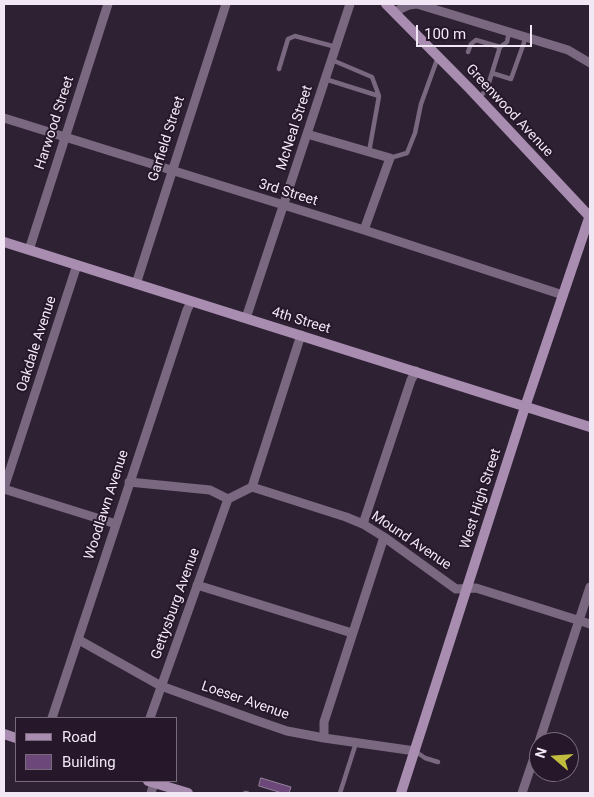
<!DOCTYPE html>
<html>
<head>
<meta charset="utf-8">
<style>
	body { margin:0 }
	#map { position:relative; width:594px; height:797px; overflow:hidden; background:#2f2134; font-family:Roboto,sans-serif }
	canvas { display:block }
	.frame { position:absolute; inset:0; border:5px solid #f2e8f5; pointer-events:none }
	.legend { position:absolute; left:15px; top:717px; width:162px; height:65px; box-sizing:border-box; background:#26172a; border:1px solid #786b7b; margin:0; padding:6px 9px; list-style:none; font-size:15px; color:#f2e8f5 }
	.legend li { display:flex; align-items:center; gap:10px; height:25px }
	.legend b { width:25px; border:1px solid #786b7b }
	.north { position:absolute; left:529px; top:732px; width:50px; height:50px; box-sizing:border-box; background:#26172a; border:1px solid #786b7b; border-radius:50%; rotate:288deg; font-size:14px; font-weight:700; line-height:20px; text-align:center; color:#f2e8f5 }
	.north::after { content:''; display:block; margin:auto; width:18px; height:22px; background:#c2bd3f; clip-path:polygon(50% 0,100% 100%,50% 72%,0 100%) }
	.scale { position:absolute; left:416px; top:25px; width:116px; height:22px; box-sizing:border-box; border:2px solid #f2e8f5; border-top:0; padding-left:6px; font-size:15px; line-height:18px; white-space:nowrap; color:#f2e8f5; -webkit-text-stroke:4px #26172a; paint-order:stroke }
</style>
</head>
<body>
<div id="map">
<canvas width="594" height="797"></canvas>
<div class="frame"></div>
<ul class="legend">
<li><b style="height:6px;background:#a88db1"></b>Road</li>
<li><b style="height:14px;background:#6c4779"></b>Building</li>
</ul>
<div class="north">N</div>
<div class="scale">100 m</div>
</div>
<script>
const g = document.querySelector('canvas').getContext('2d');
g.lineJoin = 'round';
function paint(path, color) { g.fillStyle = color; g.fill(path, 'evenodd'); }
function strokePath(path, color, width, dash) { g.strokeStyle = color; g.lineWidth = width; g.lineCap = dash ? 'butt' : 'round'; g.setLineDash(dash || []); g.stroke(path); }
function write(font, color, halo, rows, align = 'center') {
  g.font = font + ' Roboto,sans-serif'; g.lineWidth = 4; g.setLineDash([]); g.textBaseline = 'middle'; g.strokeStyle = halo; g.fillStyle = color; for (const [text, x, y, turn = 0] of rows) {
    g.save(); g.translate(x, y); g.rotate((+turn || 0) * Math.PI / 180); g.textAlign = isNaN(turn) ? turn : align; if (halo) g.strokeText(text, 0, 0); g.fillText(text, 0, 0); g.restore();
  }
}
const building = new Path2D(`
	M261,778L291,787L289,793H282L259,786Z`);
paint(building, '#6c4779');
strokePath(building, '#94829a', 1);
strokePath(new Path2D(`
	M500,47L507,42L509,32
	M468,52L471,44L476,40L500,47L487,89L479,98
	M332,60L372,77L379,96
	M279,69L288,39L295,36L336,47
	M492,73L511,79L526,37
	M325,79L379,96L369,152
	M390,158L407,153L415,133L421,104L438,57
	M415,751L425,758L438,762
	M245,793H247
	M340,793L356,743`), '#79687f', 4.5);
strokePath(new Path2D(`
	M394,12L409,5L417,4L568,50L590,63
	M4,118L364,230L563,295
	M307,134L390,158L364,230
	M29,250L108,4
	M136,284L226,4
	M246,318L350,4
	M129,482L210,490L228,499L252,487L346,517L363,524L384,537L456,589L476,588L590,624
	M252,487L301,335
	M4,488L77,265
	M4,489L116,524
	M363,524L411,380L416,371
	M197,585L352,633
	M79,640L161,686L255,720L287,731L324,738L415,751
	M52,718L187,310L191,302
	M150,718L228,499
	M324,738V722L384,537
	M539,742L590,587
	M151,793L154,783
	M522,793L539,743`), '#79687f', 9);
strokePath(new Path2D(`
	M386,4L470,89L590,217
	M4,242L590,427
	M4,734L16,738
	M148,781L188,793
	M401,793L525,407L590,215`), '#a88db1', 10);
write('14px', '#f2e8f5', '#26172a', [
	["Greenwood Avenue",509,111,47],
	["Harwood Street",55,123,-72],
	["McNeal Street",295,128,-72],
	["Garfield Street",167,139,-72],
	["3rd Street",288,193,17],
	["4th Street",301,321,17],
	["Oakdale Avenue",37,344,-72],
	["West High Street",481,499,-72],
	["Woodlawn Avenue",107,505,-72],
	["Mound Avenue",411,541,34],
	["Gettysburg Avenue",176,604,-70],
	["Loeser Avenue",245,701,19]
]);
</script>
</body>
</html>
